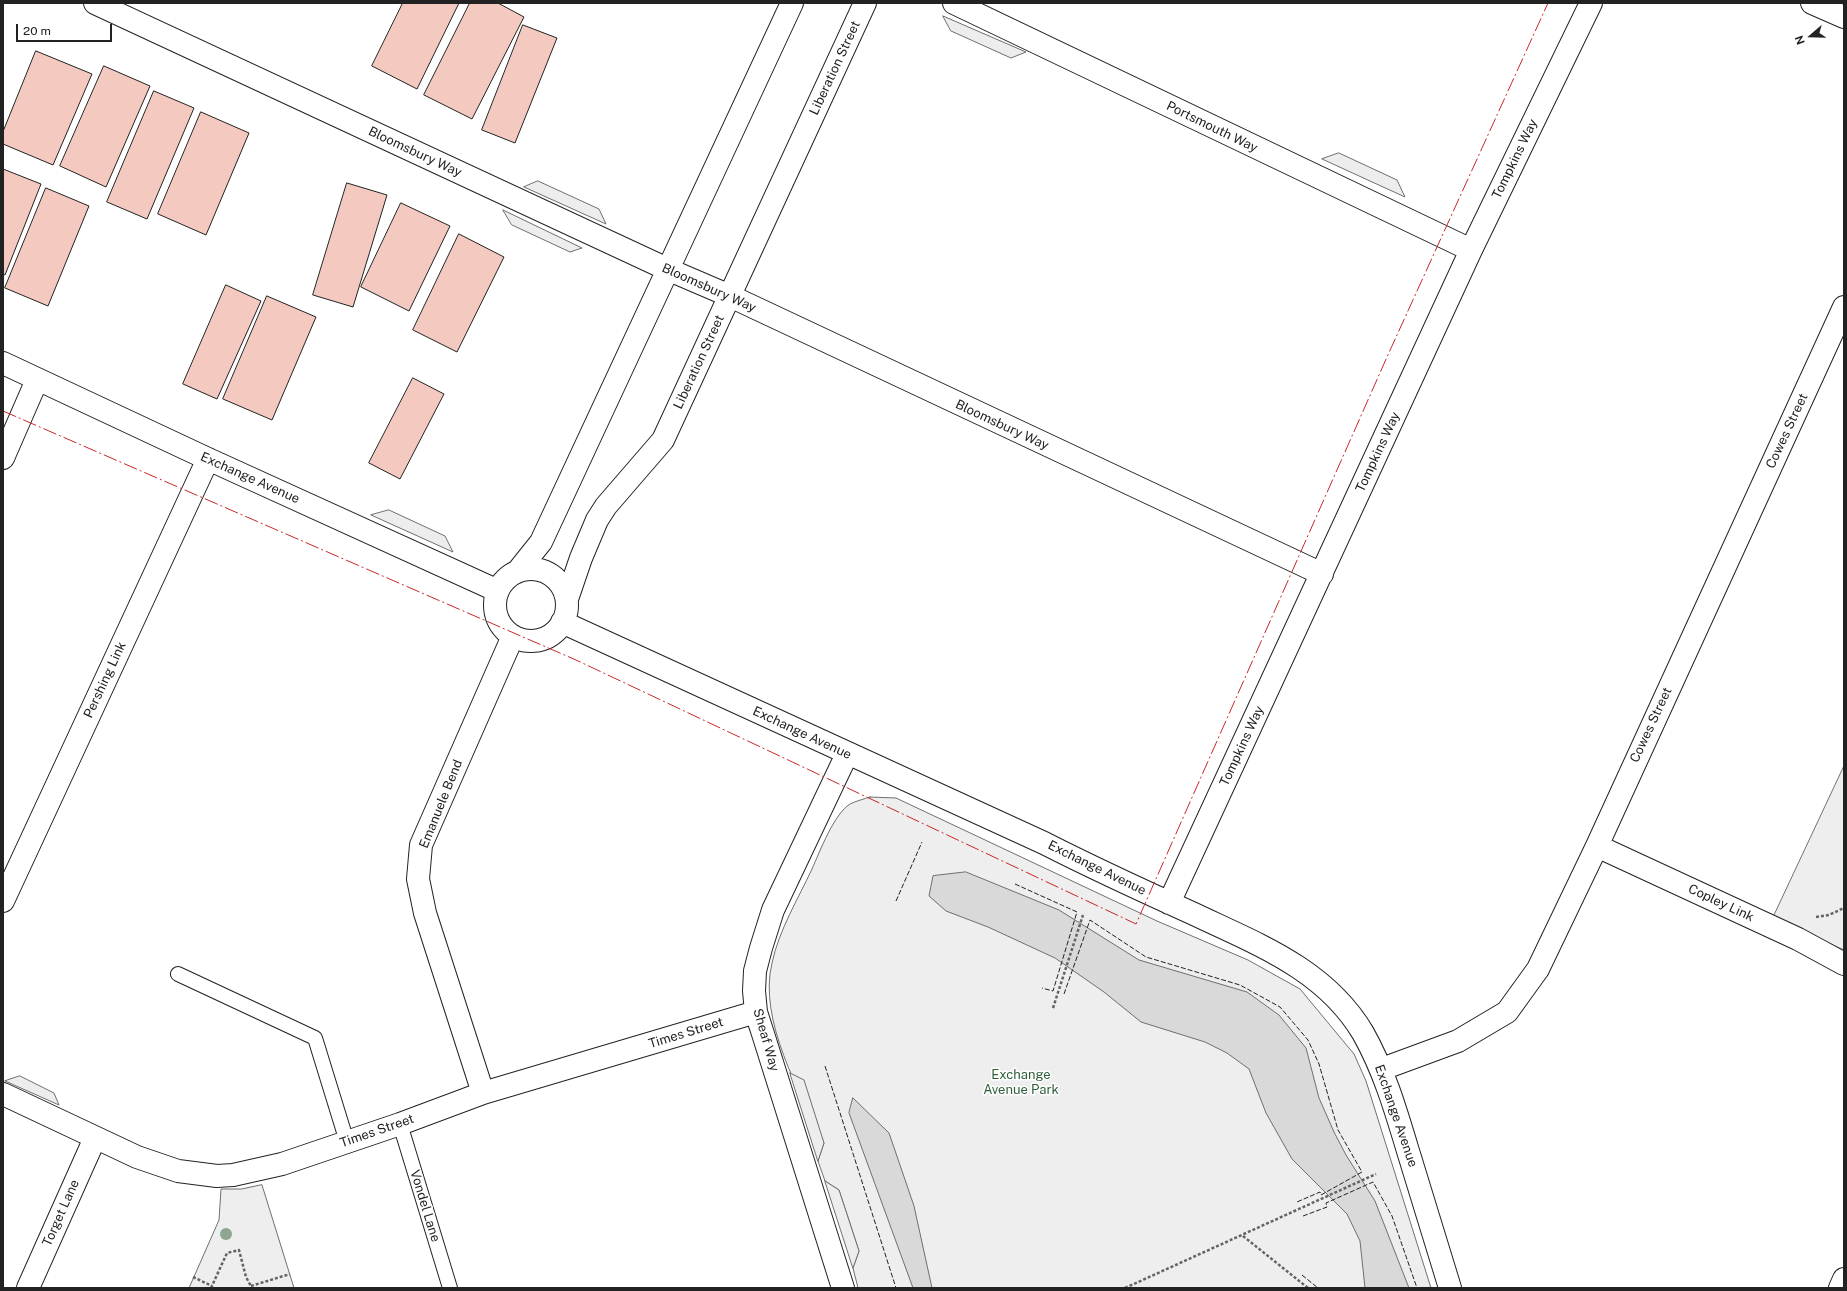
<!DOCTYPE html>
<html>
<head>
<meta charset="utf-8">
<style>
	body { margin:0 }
	#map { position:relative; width:1847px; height:1291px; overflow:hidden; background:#fff; font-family:"Public Sans",sans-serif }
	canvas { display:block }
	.frame { position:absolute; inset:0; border:4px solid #222; pointer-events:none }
	.north { position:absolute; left:1791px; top:16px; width:40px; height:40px; -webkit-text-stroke:3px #fff; paint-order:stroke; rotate:250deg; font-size:11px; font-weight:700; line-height:16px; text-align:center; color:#222 }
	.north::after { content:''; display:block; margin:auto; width:14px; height:18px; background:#222; clip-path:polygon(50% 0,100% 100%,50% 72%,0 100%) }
	.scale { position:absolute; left:16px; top:24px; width:96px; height:18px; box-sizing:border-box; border:2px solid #222; border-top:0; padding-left:5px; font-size:12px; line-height:14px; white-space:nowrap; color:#222; -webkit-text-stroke:3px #fff; paint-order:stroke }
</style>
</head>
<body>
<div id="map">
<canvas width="1847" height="1291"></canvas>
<div class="frame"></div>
<div class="north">N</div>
<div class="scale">20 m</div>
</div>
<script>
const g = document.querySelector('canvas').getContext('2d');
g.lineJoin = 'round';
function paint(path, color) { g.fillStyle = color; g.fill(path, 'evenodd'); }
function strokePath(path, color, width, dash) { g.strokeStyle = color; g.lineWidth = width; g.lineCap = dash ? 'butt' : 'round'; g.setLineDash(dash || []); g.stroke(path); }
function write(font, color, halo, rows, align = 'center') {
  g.font = font + ' "Public Sans",sans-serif'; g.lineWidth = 3; g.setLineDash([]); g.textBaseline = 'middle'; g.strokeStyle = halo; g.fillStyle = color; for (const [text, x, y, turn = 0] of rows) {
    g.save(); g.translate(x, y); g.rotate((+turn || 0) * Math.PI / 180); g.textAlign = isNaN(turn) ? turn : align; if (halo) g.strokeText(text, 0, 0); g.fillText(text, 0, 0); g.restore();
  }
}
const green = new Path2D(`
	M1844,766V950L1773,918Z
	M870,797L896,798L1157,921L1248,960L1300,989L1354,1054L1366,1081L1431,1288H858L853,1268L859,1251L839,1190L825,1181L818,1161L824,1143C800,1093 758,1020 772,963C779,930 798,899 812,869C820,851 834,814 850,804C856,801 864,799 870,797Z
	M262,1185L294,1288H189L219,1220L221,1189H241Z`);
paint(green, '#eee');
strokePath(green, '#6f6f6f', 1);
const parking = new Path2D(`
	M943,16L1026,52L1011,58L951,31Z
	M1339,153L1397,180L1405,197L1322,159Z
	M538,181L599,209L606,224L524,187Z
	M503,210L582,248L570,252L512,225Z
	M389,510L445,536L453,552L371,515Z
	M790,1073L804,1080L824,1143L818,1161Z
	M20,1076L54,1093L59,1105L5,1081Z
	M825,1181L839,1190L859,1251L853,1268Z`);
paint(parking, '#ededed');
strokePath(parking, '#6f6f6f', 1);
const water = new Path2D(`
	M966,872L1059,910L1139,960L1247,992L1279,1015L1306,1048L1319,1098L1334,1132L1346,1155L1375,1201L1409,1288H1365L1360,1241L1347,1214L1292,1159L1266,1113L1249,1069L1227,1053L1205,1042L1141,1022L1104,992L1055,958L988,927L946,911L929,896L933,876Z
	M853,1098L889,1133L914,1206L932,1288H913L849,1113Z`);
paint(water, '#d9d9d9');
strokePath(water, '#6f6f6f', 1);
const building = new Path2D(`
	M403,3H459L417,89L372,66Z
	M470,3H498L524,17L472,119L424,95Z
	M523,25L557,38L515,143L482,130Z
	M36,51L92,74L53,165L3,144V132Z
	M104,66L150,86L106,187L60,166Z
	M154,91L194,108L147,219L107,202Z
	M201,112L249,133L206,235L158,214Z
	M3,169L41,184L5,275L3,274Z
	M347,183L387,195L353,307L313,295Z
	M46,188L89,206L48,306L5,288Z
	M401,203L450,226L409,311L361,287Z
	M459,234L504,257L457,352L413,330Z
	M226,285L261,301L217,399L183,384Z
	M267,296L316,317L272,420L223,399Z
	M413,378L444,394L400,479L369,463Z`);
paint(building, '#f3c9c0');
strokePath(building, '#222', 1);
const service = new Path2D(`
	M178,974L315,1038L347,1142
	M400,1124L450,1288`);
const minor = new Path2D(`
	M95,3L667,269L730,296L1322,574
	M954,3L1471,250
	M1812,3L1844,17
	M3,363L208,459L498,591
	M3,458L37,380
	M495 605a36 36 0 1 1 72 0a36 36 0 1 1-72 0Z
	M517,572L541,542L792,3
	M567,599L581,558L597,520L606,506L663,440L865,3
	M562,622L1044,843C1093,868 1143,891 1194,914C1257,944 1325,969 1363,1033C1384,1070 1396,1111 1408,1151C1422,1197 1436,1242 1450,1288
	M1597,846L1798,939L1844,964
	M3,901L208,459
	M1169,903L1471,250L1591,3
	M1382,1069L1458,1041L1507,1012L1538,969L1597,846L1844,307
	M483,1093L425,913L418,879L421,845L513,636
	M3,1094L137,1157L178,1171L217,1176L233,1175L282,1164L400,1124L483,1093L756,1012
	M28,1288L95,1138
	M843,1288L764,1037L756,1012L754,991L755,971L761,948L773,910L847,754
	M1840,1288L1844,1279`);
strokePath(service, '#222', 16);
strokePath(minor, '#222', 24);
strokePath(new Path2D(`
	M1816,917L1829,915L1844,908
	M1053,1008L1083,915
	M1243,1236L1308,1288
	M193,1277L212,1286
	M251,1286L290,1274
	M211,1288L227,1253L239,1250L246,1277L252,1288
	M1125,1288L1376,1174`), '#646464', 2.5, [3, 2]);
strokePath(service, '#fff', 14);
strokePath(minor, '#fff', 22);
strokePath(new Path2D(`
	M1015,884L1077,912L1053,991L1042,988
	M896,901L922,842
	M1064,994L1090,920L1146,957L1240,985L1280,1007L1308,1040L1319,1064L1338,1130L1362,1172L1321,1195L1320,1192L1297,1202
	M825,1066L896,1288
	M1303,1216L1327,1207L1326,1203L1373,1182L1392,1216L1417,1288
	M1302,1275L1318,1288`), '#222', 1, [5, 2]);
strokePath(new Path2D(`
	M3,411L576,660L1136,924L1387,357L1548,3`), '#c62828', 1, [14, 3, 2, 3]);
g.fillStyle = '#8da692';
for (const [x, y] of [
	[226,1234]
]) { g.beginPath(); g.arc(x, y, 6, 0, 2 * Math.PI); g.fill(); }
write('13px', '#222', '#fff', [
	["Liberation Street",835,68,-65],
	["Portsmouth Way",1212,127,26],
	["Bloomsbury Way",415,152,25],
	["Tompkins Way",1515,159,-64],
	["Bloomsbury Way",709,288,24],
	["Liberation Street",699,362,-65],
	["Bloomsbury Way",1002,425,25],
	["Cowes Street",1787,431,-65],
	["Tompkins Way",1378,452,-65],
	["Exchange Avenue",250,478,24],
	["Pershing Link",105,680,-65],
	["Cowes Street",1651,725,-65],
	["Exchange Avenue",802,733,25],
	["Tompkins Way",1242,746,-65],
	["Emanuele Bend",441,804,-68],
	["Exchange Avenue",1097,868,26],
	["Copley Link",1721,903,25],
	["Times Street",686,1033,-17],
	["Sheaf Way",766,1040,74],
	["Exchange Avenue",1396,1116,71],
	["Times Street",377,1131,-19],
	["Vondel Lane",425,1206,73],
	["Torget Lane",61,1213,-66]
]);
write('13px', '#2f5e38', '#fff', [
	["Exchange",1021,1075],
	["Avenue Park",1021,1090]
]);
</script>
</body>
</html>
